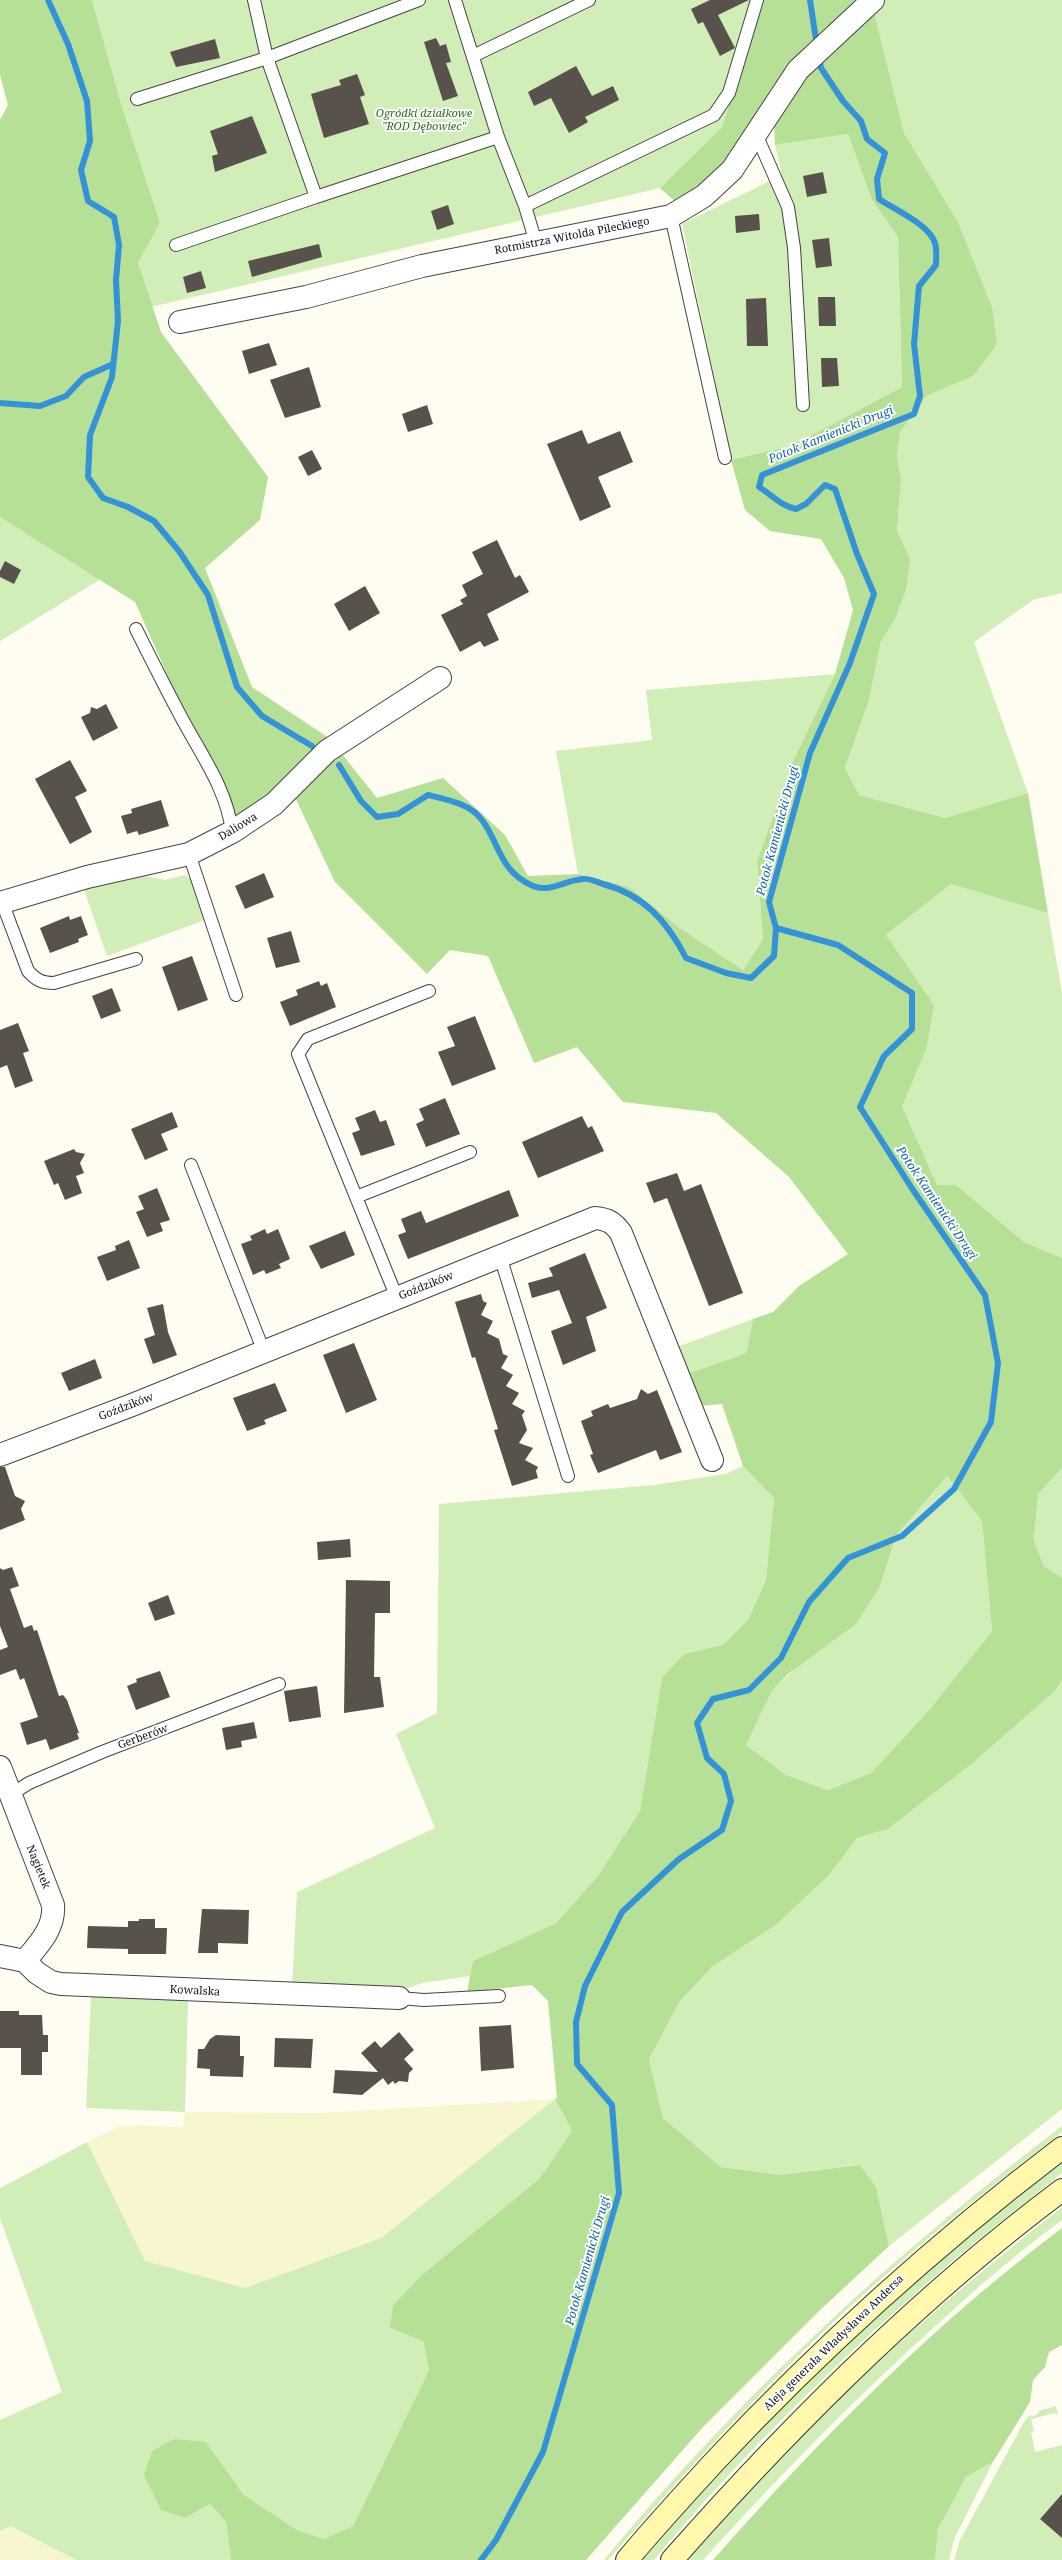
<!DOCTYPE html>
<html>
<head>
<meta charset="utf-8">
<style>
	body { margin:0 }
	canvas { display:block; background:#fffdf2 }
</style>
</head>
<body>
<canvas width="1062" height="2560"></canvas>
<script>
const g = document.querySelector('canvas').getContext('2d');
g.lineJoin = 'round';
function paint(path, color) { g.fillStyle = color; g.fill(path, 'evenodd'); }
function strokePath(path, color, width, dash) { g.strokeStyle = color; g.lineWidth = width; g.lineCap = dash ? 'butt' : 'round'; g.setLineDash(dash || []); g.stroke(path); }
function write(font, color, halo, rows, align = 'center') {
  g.font = font + ' "Noto Serif",serif'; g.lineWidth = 4; g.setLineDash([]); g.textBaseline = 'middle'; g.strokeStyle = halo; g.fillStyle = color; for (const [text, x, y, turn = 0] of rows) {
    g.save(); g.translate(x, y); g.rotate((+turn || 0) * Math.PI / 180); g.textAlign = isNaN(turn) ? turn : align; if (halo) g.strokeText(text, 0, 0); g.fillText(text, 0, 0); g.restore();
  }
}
paint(new Path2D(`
	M555,2099L381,2238L245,2288L145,2261L87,2142L122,2125L183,2127L185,2112L318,2113Z
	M11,2525L76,2560H0V2531Z`), '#f8f6cf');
paint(new Path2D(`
	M92,0H763L722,127L660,188L151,307L138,263L160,223L120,100Z
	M883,0H1062V593L1033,600L974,642L1028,793L945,818L859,795L845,766L869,700L881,641L895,619L910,559L897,530L901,479L897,456L900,432L927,396L973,376L992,307L958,222L904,133L874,12Z
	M848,134L872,200L898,237L902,387L791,446L731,460L682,224L782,175L775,145Z
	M0,517L101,579L0,641Z
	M835,674L794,759L757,861L763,939L743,970L680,928L629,887L578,874L556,751L652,740L646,690Z
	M130,873L165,880L185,875L193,880L205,920L107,956L82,884Z
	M951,884L1048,913L1062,993V1258L1024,1242L956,1185H937L902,1106L926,1050L886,935Z
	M753,1319L746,1353L687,1374L677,1347Z
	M743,1466L774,1498L766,1578L748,1620L723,1645L684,1654L662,1677L640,1811L597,1877L556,1923L473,1961L470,1976L422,1983L403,1990L292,1989L297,1892L435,1828L396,1734L437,1713L439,1504L654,1485L725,1474Z
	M1062,1468V1578H1060L1044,1566L1034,1541L1038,1494Z
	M947,1476L982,1521L992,1631L930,1709L871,1773L828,1790L786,1775L746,1745L772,1691L880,1586L896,1536Z
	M1062,1680V2109L889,2246L876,2187L860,2165L781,2175L721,2167L663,2118L649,2059L680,2001L713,1966L776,1925L829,1875L857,1838L888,1829L974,1762L1055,1691Z
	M91,1995L188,1999L185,2112L86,2108Z
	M555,2099L572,2131L539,2179L423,2274L390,2328L423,2341L429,2370L353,2526L324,2539L297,2530L244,2495L206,2442L185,2518L210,2504L226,2522L231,2560H76L11,2526L0,2531V2420L62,2392L0,2218V2188L87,2142L145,2261L245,2288L381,2238Z
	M1062,2126V2132C1009,2173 956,2214 905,2258C798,2349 701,2454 608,2560H604C738,2397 894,2254 1062,2126Z
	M1062,2163V2173C1019,2208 974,2241 933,2278C834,2364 738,2459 654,2560H643C766,2413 909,2279 1062,2163Z
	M1062,2207V2220C1020,2251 979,2286 941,2321C857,2396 779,2476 703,2560H688C731,2512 774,2464 820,2418C896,2342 978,2273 1062,2207Z
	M1056,2406L1058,2416L1055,2413L1031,2419L1034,2431L1031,2432L1035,2452L1062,2445V2498L1060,2496L1040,2519L1062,2538V2560H954L960,2540L1025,2420L1030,2415L1032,2417L1039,2413L1038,2411Z
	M993,2462L954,2539L949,2560H935L938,2529L966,2477Z`), '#d2eeb8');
paint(new Path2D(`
	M0,0H92L120,100L160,223L138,263L161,332L268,477L260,520L205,568L252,687L332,740L237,824L219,773L182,708L135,602L0,517V120L8,105L0,75Z
	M763,0H864L723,170L677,203L660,188L722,127Z
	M874,12L904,133L958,222L992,307L997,344L973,376L927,396L900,432L897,456L901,479L897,530L910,559L906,589L895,619L881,641L869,700L845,767L859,795L945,818L1028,793L1048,913L951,884L886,935L934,1005L926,1050L902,1106L937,1185H956L1024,1242L1062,1258V1468L1038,1494L1034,1541L1044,1566L1062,1578V1680L1055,1691L974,1762L888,1829L857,1838L829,1875L776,1925L713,1966L680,2001L649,2059L663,2118L721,2167L781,2175L860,2165L876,2187L889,2246L818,2312L703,2427L586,2560H231L226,2522L210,2504L185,2518L161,2510L144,2475L152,2451L174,2439L206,2442L244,2495L297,2530L324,2539L353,2526L429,2370L423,2341L390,2328L393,2305L423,2274L539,2179L572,2131L555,2099L557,2098L548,2001L532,1985L467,1992L473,1961L556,1923L597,1877L640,1811L662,1677L684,1654L723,1645L748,1620L766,1579L774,1498L743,1466L722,1404L699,1406L687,1374L746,1353L753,1319L773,1312L799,1286L848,1254L789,1177L716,1113L623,1102L577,1047L534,1063L488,956L450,950L427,974L335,882L293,793L338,749L377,798L443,778L505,835L528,876L578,874L629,887L680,928L743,970L763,939L757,861L794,759L835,674L853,610L844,578L821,539L770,531L745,510L731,460L791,446L902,387L898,237L872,200L848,134L775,145L774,120L801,75ZM947,1476L982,1521L992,1631L930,1709L871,1773L828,1790L786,1775L746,1745L772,1691L788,1674L856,1624L880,1586L896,1536Z
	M1062,2228V2345L1049,2352L1045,2367L1033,2380L1030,2402L993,2462L966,2477L938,2529L935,2560H713C819,2440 934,2324 1062,2228Z`), '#b5e096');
strokePath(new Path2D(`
	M48,0L68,44L87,101L90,141L81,170L88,201L114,217L119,245L116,280L118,321L112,377L90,435L88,477L103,498L128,507L154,521L179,551L208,595L237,687L262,716L312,746
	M810,0L817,46
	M0,403L40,406L66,396L84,377L113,364
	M339,765L361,801L377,817L398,814L428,795C445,799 471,804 482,820C500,844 499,871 533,886C549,893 566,880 583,879C589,878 597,882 603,884C644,895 667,921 686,958L726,973L751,978L774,956L776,928
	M481,2560L496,2540L543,2452L619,2193L612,2105L577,2064L576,2022L585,1986L622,1912L679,1859L722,1830L731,1801L724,1774L707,1758L697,1723L713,1699L749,1690L781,1658L809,1602L848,1558L902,1536L954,1489L991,1422L998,1363L985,1295L913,1190L860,1107L884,1056L912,1029V993L838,945L776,928L769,902L810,753L850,663L874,594L857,554L835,489L825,485L806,504L796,509C781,506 772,495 759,487L762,475L914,414L920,396L914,344L919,286L936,265C936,258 937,249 935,243C929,224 895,210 879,199L877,179L885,153L867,139L861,121L843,101L821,68L819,57`), '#3392d8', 6);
paint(new Path2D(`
	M710,0H749L718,15L735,48L720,56L703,22L698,24L691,9Z
	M436,38L440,46L446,44L451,62L446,63L458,96L443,101L424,42Z
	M215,39L220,58L176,67L170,52Z
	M576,66L592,96L613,86L619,100L585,117L588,122L569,133L551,98L534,106L528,92Z
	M357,74L365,95L360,97L369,124L324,138L311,94L341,85L339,80Z
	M252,116L267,153L215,172L212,156L218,154L210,131Z
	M823,172L827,193L807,197L803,176Z
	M448,205L454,224L437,230L431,211Z
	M759,214L760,230L736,233L735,216Z
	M829,238L832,266L816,268L812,240Z
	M319,244L322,257L252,277L248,261Z
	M201,271L206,288L187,293L183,277Z
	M818,297H835L836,326H819Z
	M766,298L768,346H747L746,299Z
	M269,343L277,365L249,374L242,351Z
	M821,358H837L839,386L822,387Z
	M309,367L321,407L285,418L270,380Z
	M427,405L433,424L408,432L402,414Z
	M582,430L588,444L620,431L633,462L598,477L611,507L580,521L547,444Z
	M312,450L322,469L308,476L298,457Z
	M497,540L515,578L520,575L529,592L487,614L499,640L484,647L480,641L460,652L441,615L463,604L460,600L467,596L462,585L483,574L472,552Z
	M5,561L21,570L14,584L0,577V571Z
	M365,586L380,613L349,631L334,604Z
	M106,704L118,728L93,741L81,717L90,713L91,707L97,709Z
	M70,760L87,791L75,797L92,832L70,844L35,779Z
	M161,800L169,826L139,835L137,831L127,834L121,816L132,813L131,809Z
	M264,873L274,897L245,909L235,886Z
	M69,916L70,920L81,916L88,935L78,939L79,942L50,953L40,928Z
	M291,931L300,962L276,968L267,938Z
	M192,956L208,1000L178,1011L162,967Z
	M319,981L321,986L327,983L336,1007L290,1026L280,1002L298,995L296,990Z
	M112,988L121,1011L101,1019L92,996Z
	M475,1016L496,1069L452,1086L438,1052L455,1046L447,1027Z
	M18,1023L29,1051L23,1053L33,1081L15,1088L7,1065L0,1068V1030Z
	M445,1098L460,1134L426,1147L416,1124L424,1120L419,1109Z
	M375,1110L380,1122L386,1120L395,1145L361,1156L352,1133L360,1130L355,1118Z
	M172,1112L178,1127L161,1134L168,1150L145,1160L131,1129Z
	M582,1116L588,1128L592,1126L604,1151L538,1178L522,1142Z
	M74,1149L76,1152L85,1154L80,1163L84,1173L76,1176L82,1193L65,1200L58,1183L54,1185L44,1161Z
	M677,1173L684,1191L701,1184L743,1293L709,1306L667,1198L654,1203L646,1183Z
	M157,1188L170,1220L160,1223L163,1231L147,1237L136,1212L144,1209L138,1196Z
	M509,1190L519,1216L408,1259L398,1235L406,1232L401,1219L421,1211L426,1223Z
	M265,1229L267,1234L278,1229L290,1259L279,1264L281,1268L266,1274L264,1270L253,1275L241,1244L252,1240L250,1236Z
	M345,1231L355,1255L321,1269L309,1246Z
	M129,1240L140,1268L107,1281L97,1257L116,1250L115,1246Z
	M585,1253L607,1308L586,1317L596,1351L563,1365L551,1331L572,1323L559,1290L532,1298L528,1283L553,1276L549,1268Z
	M481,1294L483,1301L487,1303L481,1315L493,1321L487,1333L499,1339L503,1354L508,1356L501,1368L513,1375L506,1386L519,1393L512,1404L525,1411L522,1415L527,1430L519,1443L533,1448L525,1460L538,1467L536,1471L538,1478L512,1486L494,1430L498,1429L475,1357L472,1358L455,1302Z
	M163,1304L168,1332L177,1355L153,1364L144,1339L155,1335L147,1308Z
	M354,1343L377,1400L346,1413L323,1355Z
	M95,1359L102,1378L69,1391L61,1373Z
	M275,1383L287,1411L264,1420L266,1424L247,1431L233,1398Z
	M641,1389L648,1394L657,1390L682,1452L660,1460L656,1450L598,1473L590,1455L593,1454L581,1421L593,1416L591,1411L608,1404L610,1408L637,1399Z
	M0,1467H5L15,1496L25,1501L21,1509L25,1520L0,1530Z
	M350,1539L351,1557L318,1560L317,1542Z
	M12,1567L19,1586L10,1589L24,1628L32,1625L34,1631L37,1630L59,1696L63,1695L67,1700L79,1733H77L79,1739L50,1750L46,1739L27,1745L20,1723L38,1717L24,1678L20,1680L16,1669L0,1675V1650L8,1647L0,1626V1568L3,1570Z
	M346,1580L390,1581V1613H375L374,1677H380L384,1707L344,1713Z
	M168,1595L175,1614L155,1621L148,1603Z
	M160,1671L170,1697L136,1710L127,1686L137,1682L136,1679Z
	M317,1686L321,1717L289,1722L284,1691Z
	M254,1722L257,1738L241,1741L242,1747L226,1750L222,1728Z
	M202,1909L249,1910L248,1944L218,1943V1953H198Z
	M139,1919H155V1928H167L166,1954H128V1949L87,1948L88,1926L128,1927V1921H139Z
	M0,2011H19V2015H42L43,2035H48V2052H42V2075H21V2048H0Z
	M511,2025L514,2068L481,2071L479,2027Z
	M399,2032L414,2050L404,2059L413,2069L409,2073L408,2082L399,2081L395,2084L393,2081L388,2085L383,2078L362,2095L333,2093L335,2070L378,2072L361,2053L375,2041L381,2048Z
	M216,2035L240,2036V2056H244L243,2077L210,2076V2069L197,2068L198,2049H204L210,2039Z
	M275,2038L313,2039L311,2068L274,2067Z
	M1062,2494V2538L1040,2519Z`), '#59514b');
const service = new Path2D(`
	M419,0L267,58L316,197L498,137
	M455,0L498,137L525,206L536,243
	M473,56L589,0
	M137,99L267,58L254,0
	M756,134L788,207L794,248L803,405
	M525,206L714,115L729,93L757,0
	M671,216L725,458
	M176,245L316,197
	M136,629C150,657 164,685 179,713C199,752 227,788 232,832
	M189,854L236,995
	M2,902L28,971C36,980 42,983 54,983L136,959
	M191,1165L264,1352
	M356,1197L470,1152
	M500,1256L568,1476
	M397,1298L298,1054L308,1039L429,991
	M10,1795L29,1783L102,1752L279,1684
	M399,1998L424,2000L499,1996`);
const minor = new Path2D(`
	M180,322L306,297L422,266L671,216L704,196L732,170L798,70L873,0
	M0,903L87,877L189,854L232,832L274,804L327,751L440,678
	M0,1455L132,1405L595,1218C608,1219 614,1223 621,1233L712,1460
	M0,1767L53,1905C55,1928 39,1944 25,1961
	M0,1956L25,1961L37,1973L51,1982L61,1984L399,1998`);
const secondary = new Path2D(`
	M627,2560C655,2526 685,2494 715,2461C822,2347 937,2243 1062,2148
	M672,2560C790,2426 919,2297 1062,2190`);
strokePath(service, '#434343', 14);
strokePath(minor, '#434343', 24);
strokePath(secondary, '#323232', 24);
strokePath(service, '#fff', 12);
strokePath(minor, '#fff', 22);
strokePath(secondary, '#fff8ad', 22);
write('italic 11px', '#296e19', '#fff', [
	["Ogródki działkowe",424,114],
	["\"ROD Dębowiec\"",424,127]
]);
write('11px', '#101010', '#fff', [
	["Rotmistrza Witolda Pileckiego",572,236,-11],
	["Daliowa",238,827,-31],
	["Goździków",426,1286,-22],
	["Goździków",126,1407,-21],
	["Gerberów",143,1737,-20],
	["Nagietek",38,1867,68],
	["Kowalska",195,1991,3],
	["Aleja generała Władysława Andersa",834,2343,-44]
]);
write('italic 12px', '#0d63ad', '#fff', [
	["Potok Kamienicki Drugi",831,435,-22],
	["Potok Kamienicki Drugi",778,831,-75],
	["Potok Kamienicki Drugi",936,1203,56],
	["Potok Kamienicki Drugi",588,2261,-74]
]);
</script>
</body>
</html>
